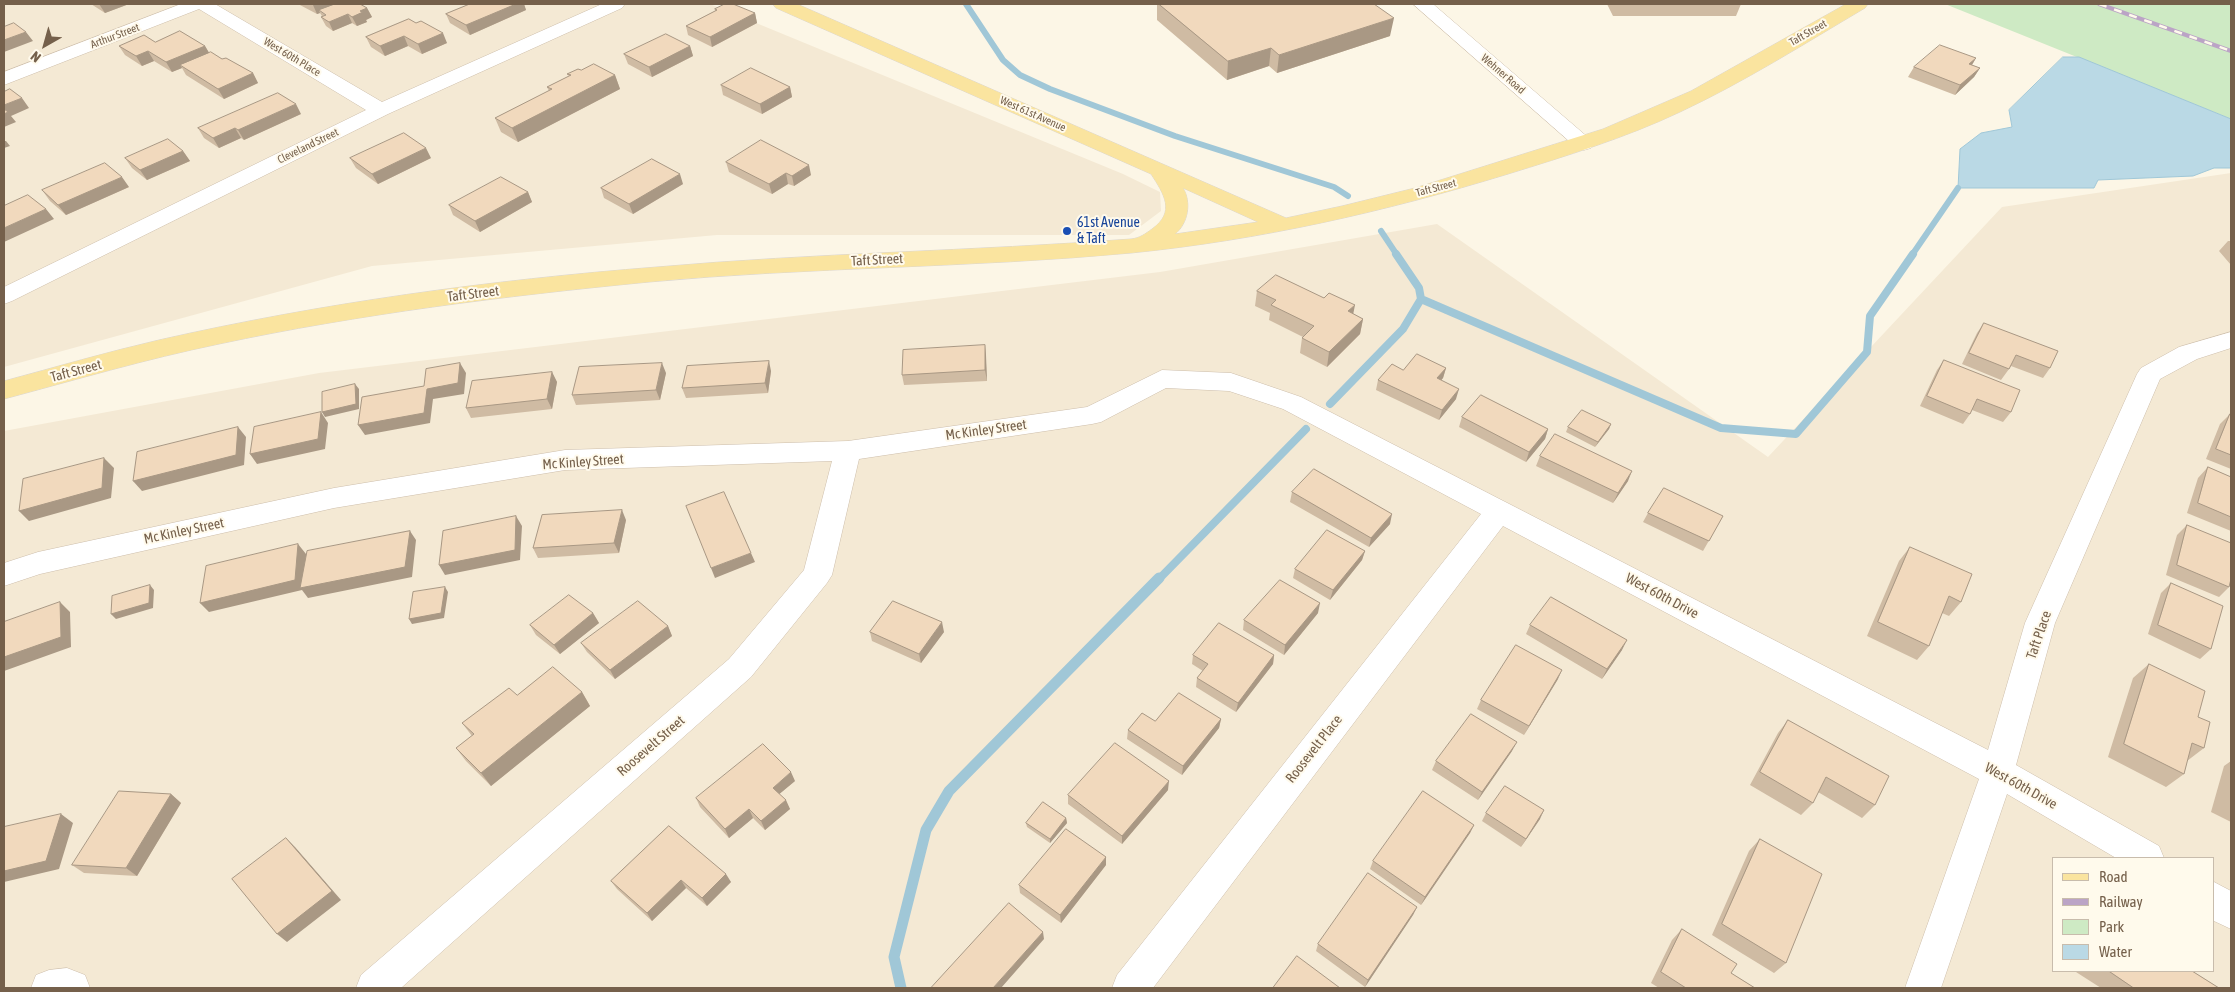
<!DOCTYPE html>
<html>
<head>
<meta charset="utf-8">
<style>
	body { margin:0 }
	#map { position:relative; width:2235px; height:992px; overflow:hidden; background:#fcf6e6; font-family:"Asap Condensed",sans-serif }
	canvas { display:block }
	.frame { position:absolute; inset:0; border:5px solid #75604b; pointer-events:none }
	.legend { position:absolute; left:2052px; top:857px; width:162px; height:115px; box-sizing:border-box; background:#fffaec; border:1px solid #c8bcac; margin:0; padding:6px 9px; list-style:none; font-size:15px; color:#75604b }
	.legend li { display:flex; align-items:center; gap:10px; height:25px }
	.legend b { width:25px; border:1px solid #c8bcac }
	.north { position:absolute; left:20px; top:20px; width:50px; height:50px; -webkit-text-stroke:4px #fffaec; paint-order:stroke; rotate:218deg; font-size:14px; font-weight:700; line-height:20px; text-align:center; color:#75604b }
	.north::after { content:''; display:block; margin:auto; width:18px; height:22px; background:#75604b; clip-path:polygon(50% 0,100% 100%,50% 72%,0 100%) }
</style>
</head>
<body>
<div id="map">
<canvas width="2235" height="992"></canvas>
<div class="frame"></div>
<ul class="legend">
<li><b style="height:6px;background:#fae49f"></b>Road</li>
<li><b style="height:6px;background:#bba4c6"></b>Railway</li>
<li><b style="height:14px;background:#ceeac4"></b>Park</li>
<li><b style="height:14px;background:#bad9e5"></b>Water</li>
</ul>
<div class="north">N</div>
</div>
<script>
const g = document.querySelector('canvas').getContext('2d');
g.lineJoin = 'round';
function paint(path, color) { g.fillStyle = color; g.fill(path, 'evenodd'); }
function strokePath(path, color, width, dash) { g.strokeStyle = color; g.lineWidth = width; g.lineCap = dash ? 'butt' : 'round'; g.setLineDash(dash || []); g.stroke(path); }
function write(font, color, halo, rows, align = 'center') {
  g.font = font + ' "Asap Condensed",sans-serif'; g.lineWidth = 4; g.setLineDash([]); g.textBaseline = 'middle'; g.strokeStyle = halo; g.fillStyle = color; for (const [text, x, y, turn = 0] of rows) {
    g.save(); g.translate(x, y); g.rotate((+turn || 0) * Math.PI / 180); g.textAlign = isNaN(turn) ? turn : align; if (halo) g.strokeText(text, 0, 0); g.fillText(text, 0, 0); g.restore();
  }
}
paint(new Path2D(`
	M4,4H710L1123,174L1160,192L1161,211L1129,235H717L372,266L4,367Z
	M2231,173V988H4V431L319,373L1160,272L1437,224L1768,457L2002,207ZM2054,858H2214V971H2054Z`), '#f4e9d4');
paint(new Path2D(`
	M1945,4H2231V119Z`), '#ceeac4');
const water = new Path2D(`
	M2063,57H2079L2231,119V168H2214L2193,176L2098,180L2094,188H1958L1960,149L1981,133L2012,127L2009,110Z`);
paint(water, '#bad9e5');
strokePath(water, '#a0c7d7', 1);
strokePath(new Path2D(`
	M966,4L1003,60L1020,75L1050,89L1175,136L1334,187L1348,196
	M1381,231L1397,255
	M1912,255L1958,188`), '#a0c7d7', 6);
strokePath(new Path2D(`
	M1421,299L1721,428L1796,434L1867,352L1870,316L1913,254
	M1330,404L1403,329L1421,299L1419,288L1396,254
	M1158,580L1306,429`), '#a0c7d7', 8);
strokePath(new Path2D(`
	M901,988L894,957L926,830L949,791L1159,578`), '#a0c7d7', 11);
const minor = new Path2D(`
	M181,4H215L382,102L602,4H625L622,8L388,114L12,301L4,304V287L366,110L199,9L4,85V72Z
	M1413,4H1433L1591,140L1594,144L1591,148L1584,150L1577,148Z
	M2231,332V348L2197,359L2160,379L2055,623L2016,765L2159,846L2164,858H2116L2007,794L1941,988H1905L1979,779L1503,526L1153,988H1112L1117,975L1481,514L1283,409L1229,391L1166,388L1101,422L1092,424L859,459L832,575L827,583L751,677L401,988H356L361,975L729,659L804,570L832,461L565,470L334,508L40,574L4,586V563L38,552L334,488L565,450L848,441L1087,407L1162,370L1231,373L1301,397L1988,750L2025,623L2137,374L2141,368L2179,347Z
	M2214,882L2231,891V929L2214,921Z
	M67,968L85,975L90,988H31L36,975L49,970Z`);
const major = new Path2D(`
	M773,4H797L1286,218L1342,206L1415,188L1603,129L1691,91L1846,4H1868L1865,8C1804,44 1744,82 1680,112C1625,138 1566,156 1508,174C1384,212 1260,240 1131,253C970,268 809,267 649,282C505,296 360,314 219,344C146,359 75,380 4,399V381C56,367 107,352 159,340C322,303 490,280 657,267C815,253 973,251 1131,239C1140,238 1145,234 1152,229C1176,212 1164,194 1151,174L776,8ZM1183,188L1258,222L1175,234C1188,224 1192,202 1183,188Z`);
strokePath(minor, '#cebfac', 1);
strokePath(major, '#dbd6d0', 1);
paint(minor, '#fff');
paint(major, '#fae49f');
const rail = new Path2D(`
	M2099,4L2231,51`);
strokePath(rail, '#bba4c6', 4);
strokePath(rail, '#fffaec', 2.5, [8]);
paint(new Path2D(`
	M91,4H129L105,13Z
	M298,4H360L367,8L372,17L366,20L367,22L357,26L352,23L333,31L326,26L321,17L322,16L320,13L317,14Z
	M470,4H524L526,10L470,35L450,23L446,14Z
	M1157,4H1374L1390,36L1277,73L1269,66L1227,80L1157,20Z
	M1607,4H1741L1736,16H1613Z
	M715,9L755,13L757,23L712,47L688,35L686,26L715,11Z
	M409,19L447,43L422,54L408,46L385,56L371,47L366,37Z
	M155,42L205,46L209,53L253,73L258,83L224,99L186,75L182,68L172,72L154,61L142,66L125,55L119,46Z
	M690,46L693,56L652,77L628,64L624,54Z
	M1976,58L1972,65L1980,68L1974,77L1955,95L1908,77L1914,67Z
	M581,70L615,75L620,89L518,142L501,132L495,118L549,91L547,87L569,76L567,74Z
	M721,85L790,87L792,97L762,114L723,95Z
	M301,114L244,140L241,138L219,148L204,138L198,128Z
	M183,151L190,161L147,180L132,168L125,158Z
	M350,158H431L378,184L356,168Z
	M726,162L811,175L794,186L788,184L772,194L729,172Z
	M683,184L633,214L604,198L601,188Z
	M129,187L66,215L50,201L42,190Z
	M528,192L532,202L480,232L453,215L449,205Z
	M2228,241H2231V265L2219,251Z
	M1257,291L1324,298L1363,319L1360,334L1327,367L1300,353L1302,338L1303,337L1269,320L1270,313L1255,306Z
	M1984,323L2050,368L2043,378L2011,366L2009,369L2001,380L1962,364L1977,333Z
	M985,345L987,381L904,385L902,375Z
	M1944,360L2011,412L2003,422L1972,410L1970,414L1963,424L1920,406L1937,370Z
	M1446,368L1443,378L1441,380L1456,399L1439,420L1376,390L1378,380L1403,370Z
	M771,371L768,393L686,398L682,388Z
	M552,372L557,382L552,409L471,418L466,408Z
	M666,373L660,400L576,405L572,395Z
	M2230,414H2231V469L2206,459L2220,424Z
	M1462,417L1548,429L1545,439L1526,462L1459,427Z
	M1611,424L1609,429L1595,447L1566,432L1568,427Z
	M1540,456L1628,481L1613,503L1536,466Z
	M2208,467L2231,477V531L2187,513L2198,478Z
	M1292,492L1390,524L1369,547L1290,502Z
	M1648,513L1723,516L1703,551L1643,522Z
	M626,520L619,553L538,558L533,548Z
	M2187,525L2229,587L2219,597L2166,575L2177,535Z
	M1910,547L1961,602L1949,616L1942,613L1929,646L1917,660L1867,636L1899,561Z
	M1365,551L1362,560L1330,600L1293,578L1295,569Z
	M2171,583L2211,649L2200,659L2148,634L2161,593Z
	M593,613L599,623L560,654L536,635L530,625Z
	M1318,613L1284,655L1243,630L1244,620Z
	M1530,625L1622,650L1602,679L1526,634Z
	M668,626L672,636L615,679L587,652L581,643Z
	M870,632H944L921,663L872,641Z
	M1193,655H1274L1273,664L1236,712L1196,687L1197,678L1203,671L1192,664Z
	M2149,664L2198,717L2204,748L2187,761L2184,774L2166,787L2108,757L2133,678Z
	M1558,679L1524,735L1477,709L1481,700Z
	M582,692L590,706L491,786L466,761L456,748L472,736L462,723L517,695Z
	M1221,719L1219,728L1182,775L1127,739L1128,730L1155,721Z
	M1788,720L1875,805L1862,818L1818,792L1813,803L1801,815L1750,785L1778,733Z
	M1512,751L1478,800L1432,770L1436,761Z
	M2231,761V822L2211,812L2224,766Z
	M795,781L779,794L790,809L765,830L753,818L729,838L700,807L696,798Z
	M1168,790L1122,844L1068,804V795Z
	M171,794L181,803L137,876L84,873L72,865Z
	M1486,813L1540,819L1521,847L1482,821Z
	M1066,818L1067,823L1050,843L1027,827L1026,823Z
	M1474,825L1470,833L1421,905L1370,869L1373,861Z
	M669,826L731,882L707,906L686,888L652,921L617,889L611,881Z
	M1760,839L1786,963L1774,973L1712,935L1749,851Z
	M1106,865L1061,923L1020,893L1019,885Z
	M1417,907L1413,915L1365,987L1316,951L1318,944Z
	M1682,929L1731,973L1755,988H1659L1651,983L1672,940Z
	M2077,971H2192L2219,988H2101L2076,972Z`), '#cfbba3');
paint(new Path2D(`
	M99,4H129L105,13Z
	M315,4H340L319,10L320,13L317,14L313,5Z
	M516,4H524L526,10L470,35L466,25Z
	M367,8L372,17L366,20L367,22L357,26L352,17L360,11Z
	M755,13L757,23L712,47L710,37Z
	M348,14L352,23L333,31L329,22Z
	M1394,18L1390,36L1277,73L1279,55Z
	M26,32L33,41L4,52V40Z
	M443,33L447,43L422,54L418,44Z
	M404,36L408,46L385,56L380,46Z
	M205,46L211,56L180,65L182,68L172,72L166,62Z
	M690,46L693,56L652,77L649,67Z
	M1271,48L1269,66L1227,80L1228,61Z
	M148,51L154,61L142,66L136,56Z
	M1976,58L1970,68L1969,64Z
	M1980,68L1974,77L1955,95L1960,85Z
	M253,73L258,83L224,99L218,89Z
	M615,75L620,89L518,142L512,128Z
	M790,87L792,97L762,114L760,104Z
	M22,98L29,108L11,116L16,122L4,127V105Z
	M296,104L301,114L244,140L238,130Z
	M235,128L241,138L219,148L213,138Z
	M4,141H6L10,146L4,148Z
	M426,148L431,158L378,184L372,174Z
	M183,151L190,161L147,180L140,170Z
	M809,165L811,175L794,186L792,176Z
	M786,173L788,184L772,194L769,184Z
	M680,174L683,184L633,214L629,204Z
	M122,177L129,187L66,215L58,205Z
	M528,192L532,202L480,232L475,221Z
	M46,209L54,219L4,242V228Z
	M1355,305L1352,320L1348,311Z
	M1363,319L1360,334L1327,367L1329,352Z
	M985,345L986,355L987,381L985,370Z
	M769,361L771,371L768,393L765,383Z
	M460,363L466,373L464,394L433,399L430,423L365,435L358,425L427,389Z
	M662,363L666,373L660,400L656,390Z
	M1446,368L1443,378L1434,389L1437,378Z
	M552,372L557,382L552,409L547,399Z
	M355,384L359,389V409L325,417L322,412Z
	M1459,389L1456,399L1439,420L1442,410Z
	M321,412L328,423L325,449L257,464L250,454Z
	M1611,424L1609,429L1595,447L1598,442Z
	M238,427L246,437L244,465L142,491L133,481Z
	M1548,429L1545,439L1526,462L1529,452Z
	M104,458L114,468L111,498L29,521L19,511Z
	M1632,471L1628,481L1613,503L1618,493Z
	M622,510L626,520L619,553L614,543Z
	M1392,514L1390,524L1369,547L1371,538Z
	M516,516L522,526L520,560L445,575L439,565Z
	M410,531L416,540L412,577L308,598L302,590L209,612L200,603L298,544L306,554Z
	M1365,551L1362,560L1330,600L1333,590Z
	M751,553L755,562L715,578L711,568Z
	M150,585L154,590L153,608L116,619L111,614Z
	M445,587L448,592L444,618L412,624L409,619Z
	M60,602L70,612L71,647L4,671V657Z
	M1320,603L1318,613L1284,655L1285,645Z
	M593,613L599,623L560,654L554,645Z
	M942,622L944,632L921,663L919,654Z
	M668,626L672,636L615,679L610,670Z
	M1627,640L1622,650L1602,679L1607,669Z
	M1274,655L1273,664L1236,712L1238,703Z
	M1562,670L1558,679L1524,735L1529,726Z
	M582,692L590,706L491,786L481,773Z
	M1221,719L1219,728L1182,775L1183,766Z
	M1517,742L1512,751L1478,800L1482,792Z
	M791,772L795,781L777,796L773,788Z
	M1169,781L1168,790L1122,844V836Z
	M171,794L181,803L137,876L126,868Z
	M786,800L790,809L765,830L761,821Z
	M749,809L753,818L729,838L725,829Z
	M1544,810L1540,819L1521,847L1526,839Z
	M61,814L73,823L59,869L4,882V871Z
	M1066,818L1067,823L1050,843V839Z
	M1474,825L1470,833L1421,905L1425,897Z
	M286,838L295,847L341,900L287,942L277,934Z
	M1106,857V865L1061,923L1060,915Z
	M726,874L731,882L707,906L702,898Z
	M681,880L686,888L652,921L647,913Z
	M1417,907L1413,915L1365,987L1368,980Z
	M1043,932L1044,939L1001,988H993Z`), '#a99884');
const building = new Path2D(`
	M335,4H360L367,8L360,11L363,12L352,17L348,14L329,22L321,17L326,15L319,10Z
	M470,4H516L466,25L446,14Z
	M725,4H733L755,13L710,37L686,26L717,10L715,9Z
	M1159,4H1374L1394,18L1279,55L1271,48L1228,61Z
	M409,19L416,23L421,21L443,33L418,44L404,36L380,46L366,37Z
	M14,23L26,32L4,40V27Z
	M180,31L205,46L166,62L148,51L136,56L119,46L144,35L155,42Z
	M666,34L690,46L649,67L624,54Z
	M1940,45L1976,58L1969,64L1980,68L1960,85L1914,67Z
	M211,52L222,59L226,58L253,73L218,89L180,65Z
	M594,64L615,75L512,128L495,118L552,89L547,87L571,75L567,74L578,69L581,70Z
	M751,68L790,87L760,104L721,85Z
	M10,89L22,98L4,105V92Z
	M278,93L296,104L238,130L235,128L213,138L198,128Z
	M4,109L8,112L4,114Z
	M404,133L426,148L372,174L350,158Z
	M168,139L183,151L140,170L125,158Z
	M761,140L809,165L792,176L786,173L769,184L726,162Z
	M652,159L680,174L629,204L601,188Z
	M105,163L122,177L58,205L42,190Z
	M501,177L528,192L475,221L449,205Z
	M28,195L46,209L4,228V206Z
	M1276,275L1324,298L1329,293L1355,305L1348,311L1363,319L1329,352L1302,338L1314,326L1271,305L1276,300L1257,291Z
	M1984,323L2058,351L2050,368L2016,355L2009,369L1969,353Z
	M985,345V370L902,375L903,350Z
	M1417,354L1446,368L1437,378L1459,389L1442,410L1378,380L1392,364L1403,370Z
	M1944,360L2020,390L2011,412L1977,399L1970,414L1927,396Z
	M769,361L765,383L682,388L687,366Z
	M460,363L458,383L427,389L424,413L358,425L362,397L424,386L426,369Z
	M662,363L656,390L572,395L579,367Z
	M552,372L547,399L466,408L472,381Z
	M355,384L356,404L322,412V392Z
	M1481,395L1548,429L1529,452L1462,417Z
	M1582,410L1611,424L1598,442L1568,427Z
	M321,412L318,439L250,454L254,427Z
	M2230,414H2231V455L2216,449Z
	M238,427L236,455L133,481L137,452Z
	M1555,434L1632,471L1618,493L1540,456Z
	M104,458L102,488L19,511L23,479Z
	M2208,467L2231,477V517L2198,503Z
	M1314,469L1392,514L1371,538L1292,492Z
	M1664,488L1723,516L1709,541L1648,513Z
	M724,492L751,553L711,568L686,506Z
	M622,510L614,543L533,548L542,515Z
	M516,516L515,550L439,565L443,531Z
	M2187,525L2231,543V579L2229,587L2177,565Z
	M1327,530L1365,551L1333,590L1295,569Z
	M410,531L405,567L300,588L307,551Z
	M298,544L295,580L200,603L206,566Z
	M1910,547L1972,574L1961,602L1949,596L1929,646L1878,622Z
	M1280,580L1320,603L1285,645L1244,620Z
	M2171,583L2223,606L2211,649L2158,625Z
	M150,585L149,603L111,614L112,596Z
	M445,587L441,613L409,619L413,592Z
	M569,595L593,613L554,645L530,625Z
	M1551,597L1627,640L1607,669L1530,625Z
	M638,601L668,626L610,670L581,643Z
	M893,601L942,622L919,654L870,632Z
	M60,602L61,637L4,657V622Z
	M1219,623L1274,655L1238,703L1197,678L1208,664L1193,655Z
	M1516,645L1562,670L1529,726L1481,700Z
	M2149,664L2205,691L2198,717L2210,722L2204,748L2192,743L2184,774L2124,744Z
	M553,667L582,692L481,773L456,748L474,734L462,723L509,688L517,695Z
	M1179,693L1221,719L1183,766L1128,730L1142,713L1155,721Z
	M1471,714L1517,742L1482,792L1436,761Z
	M1788,720L1889,776L1875,805L1826,777L1813,803L1760,772Z
	M1115,743L1169,781L1122,836L1068,795Z
	M763,744L791,772L773,788L786,800L761,821L749,809L725,829L696,798Z
	M1505,786L1544,810L1526,839L1486,813Z
	M119,791L171,794L126,868L72,865Z
	M1423,791L1474,825L1425,897L1373,861Z
	M1043,802L1066,818L1050,839L1026,823Z
	M61,814L46,861L4,871V827Z
	M669,826L726,874L702,898L681,880L647,913L611,881Z
	M1066,829L1106,857L1060,915L1019,885Z
	M286,838L332,891L277,934L232,879Z
	M1760,839L1822,874L1786,963L1722,924Z
	M1368,873L1417,907L1368,980L1318,944Z
	M1009,903L1043,932L993,988H931Z
	M1682,929L1737,964L1731,973L1755,988H1686L1661,972Z
	M1297,956L1340,988H1273Z
	M2109,971H2192L2219,988H2134Z`);
paint(building, '#f1d9bd');
strokePath(building, '#a99884', 1);
for (const [x, y, r, color] of [
	[1067,231,5,"#1a4fb4"]
]) { const dot = new Path2D(); dot.arc(x, y, r, 0, 2 * Math.PI); g.fillStyle = color; g.fill(dot); strokePath(dot, '#fffaec', 2); }
write('11px', '#75604b', '#fffaec', [
	["Taft Street",1808,33,-30],
	["Arthur Street",115,36,-21],
	["West 60th Place",292,57,31],
	["Wehner Road",1503,74,41],
	["West 61st Avenue",1033,114,24],
	["Cleveland Street",308,146,-26],
	["Taft Street",1436,188,-15]
]);
write('14px', '#164399', '#fffaec', [
	["61st Avenue",1077,223],
	["& Taft",1077,239]
], 'left');
write('14px', '#75604b', '#fffaec', [
	["Taft Street",877,260,-3],
	["Taft Street",473,294,-7],
	["Taft Street",76,371,-15],
	["Mc Kinley Street",986,430,-8],
	["Mc Kinley Street",583,462,-4],
	["Mc Kinley Street",184,531,-12],
	["West 60th Drive",1662,596,28],
	["Taft Place",2039,635,-71],
	["Roosevelt Street",651,746,-41],
	["Roosevelt Place",1314,749,-52],
	["West 60th Drive",2021,786,29]
]);
</script>
</body>
</html>
